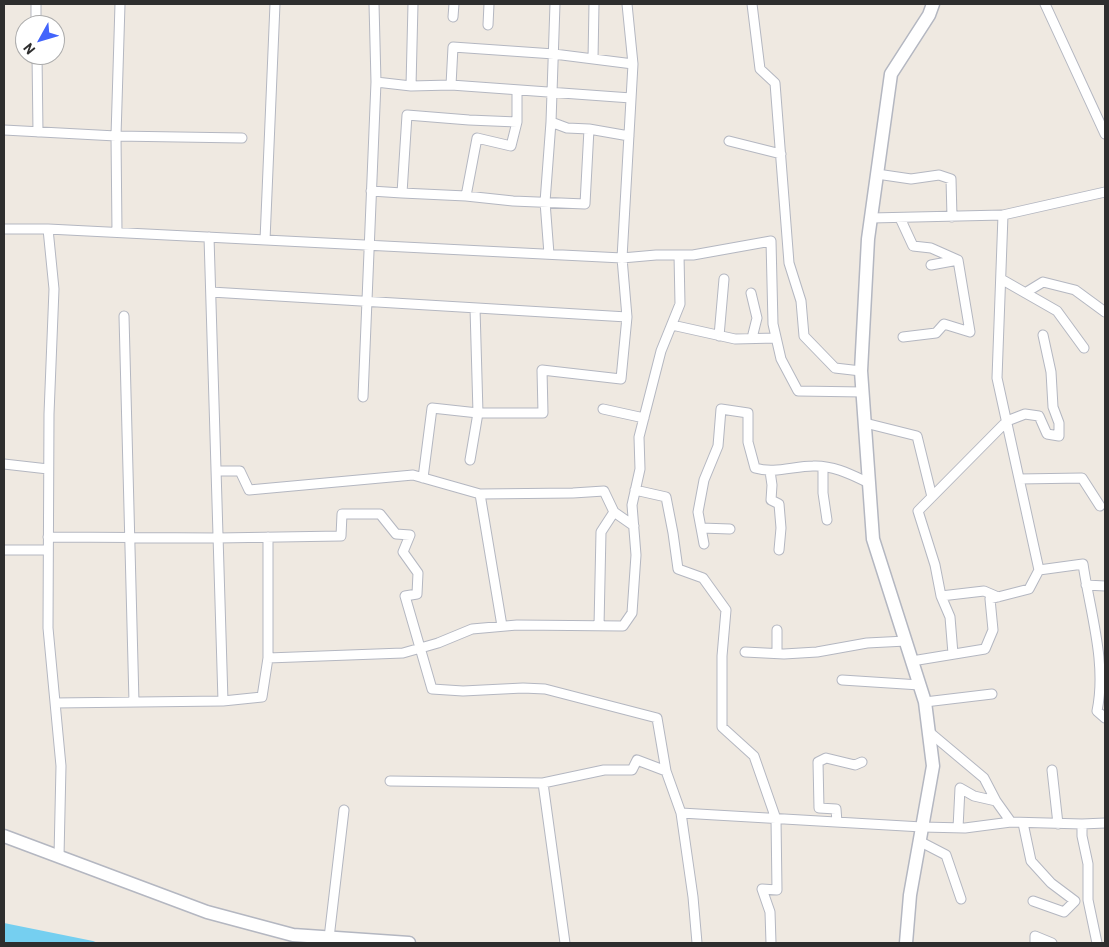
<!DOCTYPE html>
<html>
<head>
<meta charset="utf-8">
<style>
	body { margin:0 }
	#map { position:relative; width:1109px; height:947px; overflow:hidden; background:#efe9e1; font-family:Barlow,sans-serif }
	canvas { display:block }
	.frame { position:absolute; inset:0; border:5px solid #2e2e2e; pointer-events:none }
	.north { position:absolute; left:15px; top:15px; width:50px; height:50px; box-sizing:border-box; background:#fff; border:1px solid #ababab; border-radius:50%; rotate:231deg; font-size:14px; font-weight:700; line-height:20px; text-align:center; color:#2e2e2e }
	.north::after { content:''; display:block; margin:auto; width:18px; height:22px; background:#4264fb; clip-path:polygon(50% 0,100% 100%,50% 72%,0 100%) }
</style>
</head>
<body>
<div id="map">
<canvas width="1109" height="947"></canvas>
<div class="frame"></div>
<div class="north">N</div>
</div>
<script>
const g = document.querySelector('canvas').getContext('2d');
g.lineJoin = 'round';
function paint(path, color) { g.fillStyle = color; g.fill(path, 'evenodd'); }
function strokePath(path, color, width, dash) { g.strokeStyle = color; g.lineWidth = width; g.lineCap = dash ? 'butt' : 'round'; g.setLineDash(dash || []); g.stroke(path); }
paint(new Path2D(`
	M4,923L93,941L98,943H4Z`), '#75cff0');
const street = new Path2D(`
	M36,4V25
	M413,4L411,86L451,85
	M752,4L760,69L775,83L789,263L801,301L804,336L835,368L861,371
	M1045,4L1105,134
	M453,17L454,4
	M488,25L489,4
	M37,55L38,132
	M593,59L594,4
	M376,82L411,86
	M517,90V122L511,146L477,138L466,196L513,201L585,204L589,129L629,136
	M631,98L451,85L453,47L554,54L633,64
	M551,122L555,4
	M4,130L116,136L242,138
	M729,141L781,154
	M877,174L911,179L939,175L951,179L952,217
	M371,191L402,193L407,115L469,120L517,122
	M402,193L466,196
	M871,218L1003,215
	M900,218L913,246L931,248L958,260L970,332L944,324L936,333L903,337
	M4,229H48L54,289L49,414L48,628L61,766L59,856
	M48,229L622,258L656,255H693L771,241L773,324L781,359L798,391L863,392
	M117,232L116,136L120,4
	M265,240L275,4
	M549,254L545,202L551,122L567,128L589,129
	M931,265L958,260
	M1001,279L1057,311L1084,348
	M211,292L627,317
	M751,293L757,318L752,338
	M1025,293L1043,282L1075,290L1105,312
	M124,316L134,702
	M672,325L735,339L776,338
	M719,336L724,279
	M363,397L376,82L374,4
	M603,409L644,418
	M865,423L917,436L932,497
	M470,460L478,413L475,308
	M4,464L48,469
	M823,467V493L827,520
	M216,471H240L249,490L413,475L480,494L573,493L604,491L614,512L601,532L599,626
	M770,471L772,485L771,500L779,504L781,528L779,550
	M423,478L432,408L478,413H543L542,370L621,379L627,317L622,258L633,64L627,4
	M1019,479L1082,478L1100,506
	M635,490L666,497L673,533L678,569L703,578L726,610L722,656V727L754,756L776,819L777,890L762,889L770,912L771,943
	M480,494L502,626
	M614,512L634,526
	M701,528L730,529
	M48,537L218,538L341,536L342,514H380L396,534L410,535L403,552L418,573L417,594L405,596L432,689L463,691L523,688L545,689L657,718L666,771L681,813L693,897L697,943
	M268,537V658
	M704,544L698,512L704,480L718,446L721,409L748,413V442L755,468C774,474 794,466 813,466C833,465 852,475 869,483
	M4,550H48
	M1039,570L1083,564C1090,612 1107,663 1097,711L1105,718
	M1086,585L1105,586
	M941,596L935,565L918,511L1007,421L1025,414L1039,416L1047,434L1059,436V423L1053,407L1051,372L1043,335
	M745,652L784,654L817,652L867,643L906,641
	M777,653V630
	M953,654L950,617L941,596L984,591L998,597
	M912,661L985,649L993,630L990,599L1029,589L1039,570L997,378L1003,215L1105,192
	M842,680L920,685
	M223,701L262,697L268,658L403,653L438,643L472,629L517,625L623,626L632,613L636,555L632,505L640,469L639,437L661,351L680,304L679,255
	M925,702L992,694
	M55,703L223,701L209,237
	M928,731L984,778L996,801
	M1052,770L1058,824
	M390,781L543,783L604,770H632L637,760L666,771
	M543,783L565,943
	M681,813L922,827L965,828L1011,822L1082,824V836L1088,864V900L1097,943
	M837,822L836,809L819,808L818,762L826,758L855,765L862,762
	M1023,823L1031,861L1051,883L1075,901L1064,912L1033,901
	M1082,824L1105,823
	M958,828L960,788L974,796L996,801L1011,822
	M919,841L946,855L961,899
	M329,938L344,810
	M1035,943V936L1052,943`);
const secondary = new Path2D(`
	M4,836L207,912L293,935L409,943
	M906,943L910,895L933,766L925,702L873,539L861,371L868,239L891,74L929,15L933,4`);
strokePath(street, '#b4b7c1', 11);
strokePath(secondary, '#b4b7c1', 15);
strokePath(street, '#fff', 9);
strokePath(secondary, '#fff', 12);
</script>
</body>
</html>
